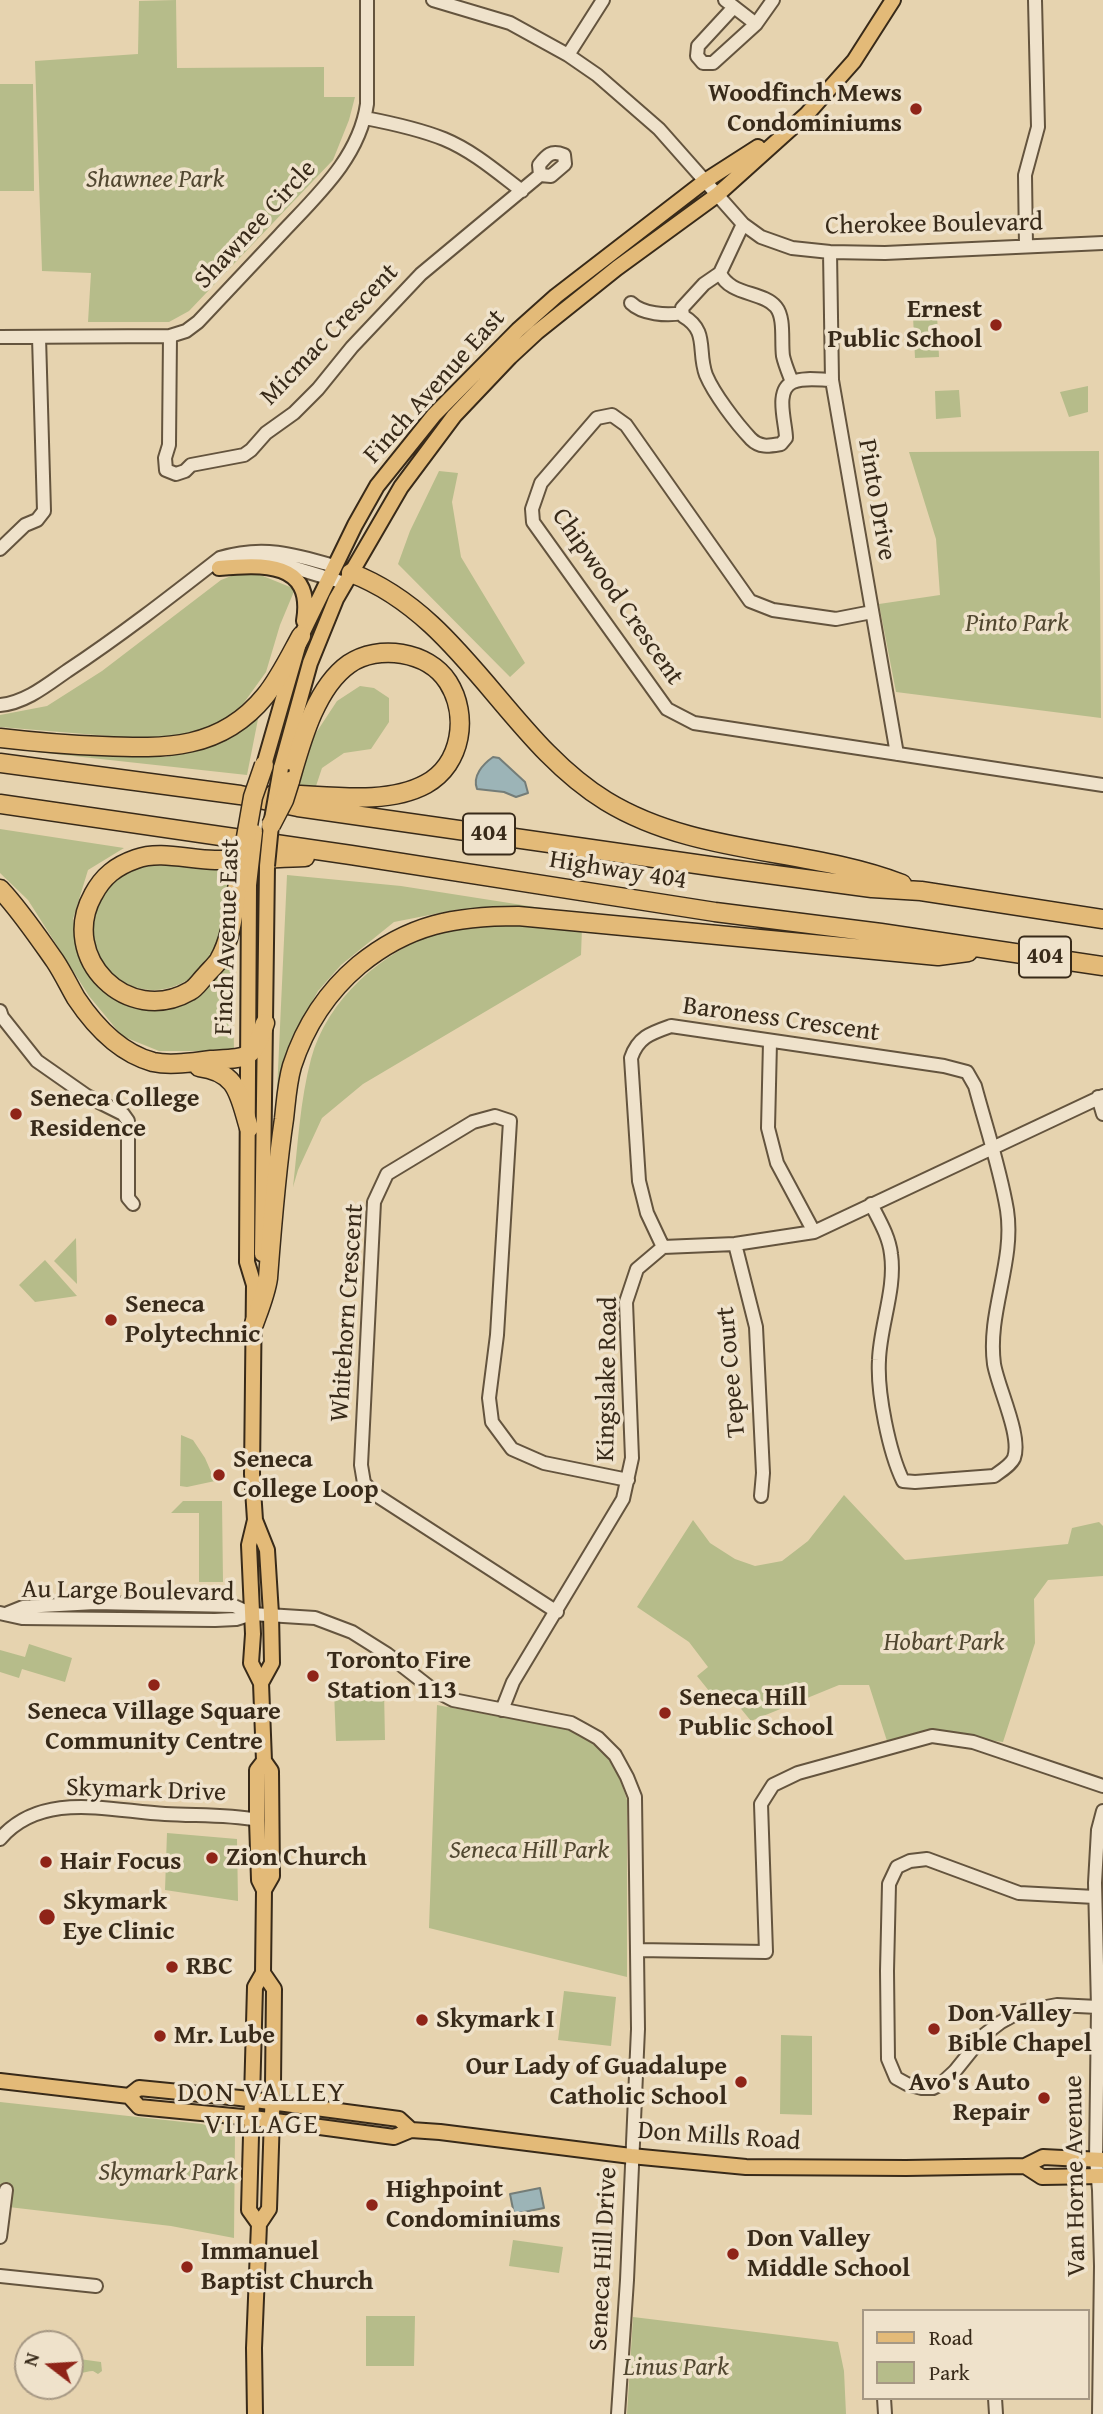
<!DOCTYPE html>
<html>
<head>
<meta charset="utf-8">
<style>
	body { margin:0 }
	#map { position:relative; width:1103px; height:2414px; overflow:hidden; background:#e6d3af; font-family:"Gentium Book Plus",serif }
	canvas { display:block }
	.legend { position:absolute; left:862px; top:2309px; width:228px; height:91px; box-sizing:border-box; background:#efe2cb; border:2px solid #a69884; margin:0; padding:9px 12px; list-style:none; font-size:21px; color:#382a19 }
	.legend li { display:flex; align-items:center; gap:14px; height:35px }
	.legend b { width:35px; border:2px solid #a69884 }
	.north { position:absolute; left:14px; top:2330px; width:70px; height:70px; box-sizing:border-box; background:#efe2cb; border:2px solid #a69884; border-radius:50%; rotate:287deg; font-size:19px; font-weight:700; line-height:28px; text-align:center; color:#382a19 }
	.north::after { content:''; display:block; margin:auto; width:24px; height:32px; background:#8f2418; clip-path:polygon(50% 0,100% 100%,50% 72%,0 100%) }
</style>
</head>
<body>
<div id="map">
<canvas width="1103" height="2414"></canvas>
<ul class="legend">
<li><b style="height:9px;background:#e3ba78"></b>Road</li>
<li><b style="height:19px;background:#b6bc8a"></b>Park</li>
</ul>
<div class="north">N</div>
</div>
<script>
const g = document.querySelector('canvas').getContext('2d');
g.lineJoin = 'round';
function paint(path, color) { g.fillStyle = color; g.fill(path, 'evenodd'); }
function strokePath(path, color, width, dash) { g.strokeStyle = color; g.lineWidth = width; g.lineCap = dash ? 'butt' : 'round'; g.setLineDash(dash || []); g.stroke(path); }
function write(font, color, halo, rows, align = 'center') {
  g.font = font + ' "Gentium Book Plus",serif'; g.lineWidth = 7; g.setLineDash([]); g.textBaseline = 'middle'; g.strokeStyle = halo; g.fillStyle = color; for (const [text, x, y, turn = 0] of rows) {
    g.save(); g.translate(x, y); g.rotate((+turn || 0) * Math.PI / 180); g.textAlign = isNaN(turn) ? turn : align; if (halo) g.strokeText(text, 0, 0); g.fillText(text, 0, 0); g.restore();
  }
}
paint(new Path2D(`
	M176,0L177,68L324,67V97H355L349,120L333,160L189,311L169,322H88L91,273L42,271L35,61L138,54L139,1Z
	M0,84H33L34,191H0Z
	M937,314L939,357L915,358L913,316Z
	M1088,386V412L1069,417L1060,392Z
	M959,390L961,417L936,419L935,391Z
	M1099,451L1101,718L896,692L879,604L940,595L936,539L909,452Z
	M439,471L458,473L452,502L461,557L525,663L510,677L398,564L410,531Z
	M244,571L263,576L295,589L280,625L266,672L238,711L219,728L157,740L0,727V715L47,706L102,671L221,580Z
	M360,686L374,688L389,698V722L371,749L344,753L322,768L316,786L298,785L312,739L337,701Z
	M259,714L247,775L0,748V743L166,757L203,747Z
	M0,829L124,848L88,870L73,919L81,959L94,979L130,1003L152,1009L173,1007L194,1000L222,969L232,938L234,1051H159L122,1036L89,996L28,900L0,873Z
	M170,865L230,868C226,897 226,930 212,956C206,968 192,979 180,984C109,1016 54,912 124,873C138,865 155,866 170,865Z
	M287,875L401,886L554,910L552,914L460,909L394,922L341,965L318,991L294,1034L277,1092Z
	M487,923L582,927L581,955L363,1084L322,1118L298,1170L293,1187C298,1144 300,1101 311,1059C327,999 382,952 439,932C454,926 471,925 487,923Z
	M76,1238L77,1284L54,1261Z
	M45,1260L77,1296L35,1302L19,1285Z
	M181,1435L193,1440L205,1458L215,1481L187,1487L180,1486Z
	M844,1495L905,1560L1068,1544L1072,1528L1099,1522L1103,1526V1576L1048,1580L1034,1599L1035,1643L1003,1742L923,1731L887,1741L869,1685H839L751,1721L733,1699L722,1707L697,1676L708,1667L689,1642L637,1607L693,1520L710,1543L735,1559L755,1566L782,1561L808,1541Z
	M183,1501H222L223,1582H199V1513H171Z
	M29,1644L72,1658L65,1682L22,1669L19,1678L0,1672V1650L25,1657Z
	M384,1690L385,1740L336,1741L334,1691Z
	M437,1705L566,1729C601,1742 617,1765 627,1800V1977L429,1928Z
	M167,1833L237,1839L238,1901L165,1890Z
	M564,1991L616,1997L611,2046L558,2040Z
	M781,2035L812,2036V2115L780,2114Z
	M0,2102L202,2124L235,2134L234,2238L171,2226L0,2206Z
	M513,2240L563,2247L559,2273L509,2266Z
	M366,2316H415L414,2366H366Z
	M633,2317L838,2342L844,2371L846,2414H627Z
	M72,2358L101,2362L102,2371L98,2374L93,2371C86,2371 78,2376 71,2370Z`), '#b6bc8a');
const water = new Path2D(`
	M493,757L499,758L525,782L528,793L516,797L504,792L477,789C472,776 483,764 493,757Z
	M540,2188L544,2208L514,2214L510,2194Z`);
paint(water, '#9cb4b7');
strokePath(water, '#747d78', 2);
const minor = new Path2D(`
	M433,0L510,23L568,55L597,75L659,129L743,224L761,237L792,248L830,252L885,253L1103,243
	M725,0L756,24
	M734,7L698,46L697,56L703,63H713L756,24L773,0
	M568,55L603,0
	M365,118C391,123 419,129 444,139C473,151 497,172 522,191
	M743,224L720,273L704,284L682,308L683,316C709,331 697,351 706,375C714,394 736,423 751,439C760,448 769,446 781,444L786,438C786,423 774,390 793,382C804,377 821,380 832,380
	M1026,246L1025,175L1038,127L1035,0
	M830,252L832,380L897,754
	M720,273C730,296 763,291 776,307C785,318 781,341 783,356C785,365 789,374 792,382
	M631,303C642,314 667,316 682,313
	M170,336L169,445L165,458L166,470L176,474L185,471L191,465L244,455L251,450L266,433L294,413L318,389L352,347L421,274L540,175L551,176L565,164L564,155C551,150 547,155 539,165L540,175
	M0,337L170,336L186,331L198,322C225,293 252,265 279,236C315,197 359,159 367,104V0
	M0,549L25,525L37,520L44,511L39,337
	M241,561H272L338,581
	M872,612L836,619L773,610L750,601L626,425L612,415L597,418L541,483L532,509L533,522L667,709L694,723L1103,785
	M0,705C25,703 47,685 67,671C120,636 170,597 220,558C262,545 293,554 334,566
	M0,1011L2,1017L37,1061L87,1096L123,1114L128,1121V1198L133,1204
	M770,1042L768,1128L777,1163L814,1232
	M1098,1097L1103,1114
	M735,1244L756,1327L763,1473L761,1496
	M663,1247L647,1213L639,1181L631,1058C638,1037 651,1033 671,1026L944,1066L967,1072L975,1086C986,1127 1000,1168 1007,1210C1015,1262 987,1312 994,1364C998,1388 1022,1436 1014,1458C1011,1465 1001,1471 994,1476L915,1482L903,1481C889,1452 877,1393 879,1360C880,1326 896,1289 891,1254C889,1236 879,1220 871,1204
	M557,1612L376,1495L364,1483L361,1465L374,1202L387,1174L473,1122L495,1116L510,1121L497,1335L489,1398L492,1422L512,1449L544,1463L628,1480
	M0,1613L22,1618L215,1620L236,1619L252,1614L315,1618L352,1632L387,1654L432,1689L453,1700L571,1723L582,1729L598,1738L615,1755L627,1777L635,1797L638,2029L627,2280L618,2414
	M8,1613L23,1607L95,1603L234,1606L252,1614
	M502,1710L513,1682L623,1499L632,1458L626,1302L637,1269L663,1247L735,1244L814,1232L1103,1096
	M0,1839C42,1790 110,1811 165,1814C195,1816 227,1814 257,1820
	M1095,1897L1019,1893L927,1859L910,1861L897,1867L889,1884L887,1971L888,2059L896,2078L907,2084L922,2088H933L941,2084L955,2071L984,2035L1001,2022L1019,2012L1057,2005L1098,2007
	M637,1950L766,1952L761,1804L773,1785L798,1773L932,1736L973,1742L1103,1786
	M0,2237L6,2190
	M0,2276L96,2286
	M884,2398L885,2414
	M995,2398L996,2414
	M1099,2414L1101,2266L1099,2190L1096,2160L1098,2007L1095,1883L1098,1830L1103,1811`);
const major = new Path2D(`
	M219,568C262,564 314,561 304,621
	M264,765L301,636L355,525L377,486L434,415L518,330L556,296L705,181L758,147
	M281,768L310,663L336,599L401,487L454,416L510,357L537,332L617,268L717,195L807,114L854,61L893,0
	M249,885L247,1262L254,1285L252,1474L255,1520L249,1545L253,1634L251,1663L261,1683L264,1761L271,1771L272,1876L264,1890L263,1973L255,1987L249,2210L259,2224
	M262,1254L267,866
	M255,1520L267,1550L271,1614L272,1663L261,1683
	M264,1761L257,1770V1820L259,1880L264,1890
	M0,2081L129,2096L139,2107L253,2118L394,2137L411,2130L440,2132L631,2156L746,2167L906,2168L1025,2166L1043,2157L1103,2160
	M129,2096L139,2088L240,2098L399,2119L411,2130
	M1025,2166L1042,2177L1103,2176
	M255,2414L254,2348L259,2224L269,2209L273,2085L274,1989L263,1973`);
const highway = new Path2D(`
	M351,573C462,615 508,741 606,801C696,856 806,847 902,884
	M0,738C34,742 68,745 102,746C165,749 221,750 265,696C279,679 290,656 301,636
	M0,763L240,795L298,807L738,870L872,888L921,891L1103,919
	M274,794C321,794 384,807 426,784C462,764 469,715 448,682C428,651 378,644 349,664C315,688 301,743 290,781
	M0,804L351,855L715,912L881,933L1103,966
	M238,883C234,909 232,937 219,960C215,966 209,971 205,976C200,981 196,988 190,991C128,1027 58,958 93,895C103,876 116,866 136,859C160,850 190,860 215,860C245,860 275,858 305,857
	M0,889C20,910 38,937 55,961C63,973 69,986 76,998C94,1025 120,1053 153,1062C171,1066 193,1062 211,1060C248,1058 253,1060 265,1023
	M199,1067C238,1072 239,1095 249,1128
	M254,1324C259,1310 266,1293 268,1278C272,1225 276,1172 284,1119C286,1102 287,1083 292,1066C305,1026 327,992 359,965C409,924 456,916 518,916L938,956L968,952`);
strokePath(minor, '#64543e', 16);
strokePath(major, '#382a19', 18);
strokePath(highway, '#382a19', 21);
strokePath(minor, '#efe2cb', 12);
strokePath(major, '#e3ba78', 14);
strokePath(highway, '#e3ba78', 18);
const majorBridge = new Path2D(`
	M267,866L271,825L281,768
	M249,885L255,832`);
const highwayBridge = new Path2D(`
	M271,825L284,800L290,781
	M238,883L253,797L264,765`);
strokePath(majorBridge, '#382a19', 18, []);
strokePath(highwayBridge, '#382a19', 21, []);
strokePath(majorBridge, '#e3ba78', 14);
strokePath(highwayBridge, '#e3ba78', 18);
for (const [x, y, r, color] of [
	[916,109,7,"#8f2418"],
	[996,325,7,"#8f2418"],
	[16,1114,7,"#8f2418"],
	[111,1320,7,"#8f2418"],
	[219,1475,7,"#8f2418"],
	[313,1676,7,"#8f2418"],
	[154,1685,7,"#8f2418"],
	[665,1713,7,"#8f2418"],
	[212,1858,7,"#8f2418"],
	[46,1862,7,"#8f2418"],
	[47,1917,9,"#8f2418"],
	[172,1967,7,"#8f2418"],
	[422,2020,7,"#8f2418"],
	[934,2029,7,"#8f2418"],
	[160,2036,7,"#8f2418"],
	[741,2082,7,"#8f2418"],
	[1044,2098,7,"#8f2418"],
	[372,2205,7,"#8f2418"],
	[733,2254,7,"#8f2418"],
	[187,2267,7,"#8f2418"]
]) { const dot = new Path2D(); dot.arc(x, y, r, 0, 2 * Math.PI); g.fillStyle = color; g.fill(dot); strokePath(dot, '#efe2cb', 2.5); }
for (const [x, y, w] of [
	[489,834,52],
	[1045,957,52]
]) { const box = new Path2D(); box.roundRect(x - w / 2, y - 20.5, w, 41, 5); g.fillStyle = '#efe2cb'; g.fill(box); strokePath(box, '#382a19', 2); }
write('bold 24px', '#382a19', null, [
	["404",489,834],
	["404",1045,957]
]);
write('bold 26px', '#382a19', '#efe2cb', [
	["Woodfinch Mews",902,94,"right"],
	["Condominiums",902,124,"right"],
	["Ernest",982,310,"right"],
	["Public School",982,340,"right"],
	["Seneca College",30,1099],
	["Residence",30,1129],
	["Seneca",125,1305],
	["Polytechnic",125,1335],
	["Seneca",233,1460],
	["College Loop",233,1490],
	["Toronto Fire",327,1661],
	["Station 113",327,1691],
	["Seneca Hill",679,1698],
	["Public School",679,1728],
	["Seneca Village Square",154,1712,"center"],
	["Community Centre",154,1742,"center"],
	["Zion Church",226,1858],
	["Hair Focus",60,1862],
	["Skymark",63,1902],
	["Eye Clinic",63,1932],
	["RBC",186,1967],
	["Don Valley",948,2014],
	["Bible Chapel",948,2044],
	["Skymark I",436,2020],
	["Mr. Lube",174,2036],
	["Our Lady of Guadalupe",727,2067,"right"],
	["Catholic School",727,2097,"right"],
	["Avo's Auto",1030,2083,"right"],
	["Repair",1030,2113,"right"],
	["Highpoint",386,2190],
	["Condominiums",386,2220],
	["Don Valley",747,2239],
	["Middle School",747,2269],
	["Immanuel",201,2252],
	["Baptist Church",201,2282]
], 'left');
write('italic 26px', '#514730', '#efe2cb', [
	["Shawnee Park",155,180],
	["Pinto Park",1017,624],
	["Hobart Park",944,1643],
	["Seneca Hill Park",529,1851],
	["Skymark Park",168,2173],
	["Linus Park",676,2368]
]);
write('26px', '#382a19', '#efe2cb', [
	["Shawnee Circle",256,225,-47],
	["Cherokee Boulevard",934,225,-1],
	["Micmac Crescent",330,335,-46],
	["Finch Avenue East",435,387,-48],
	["Pinto Drive",876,500,80],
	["Chipwood Crescent",617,597,55],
	["Highway 404",618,871,9],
	["Finch Avenue East",228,937,-88],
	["Baroness Crescent",781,1020,8],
	["Whitehorn Crescent",348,1313,-86],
	["Tepee Court",732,1372,-95],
	["Kingslake Road",608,1379,-89],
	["Au Large Boulevard",128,1592,1],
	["Skymark Drive",146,1791,2],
	["Don Mills Road",719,2137,4],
	["Van Horne Avenue",1076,2176,-91],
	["Seneca Hill Drive",604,2259,-87]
]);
g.letterSpacing = '2px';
write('28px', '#382a19', '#efe2cb', [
	["DON VALLEY",262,2094],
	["VILLAGE",262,2126]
]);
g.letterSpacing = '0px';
</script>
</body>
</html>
